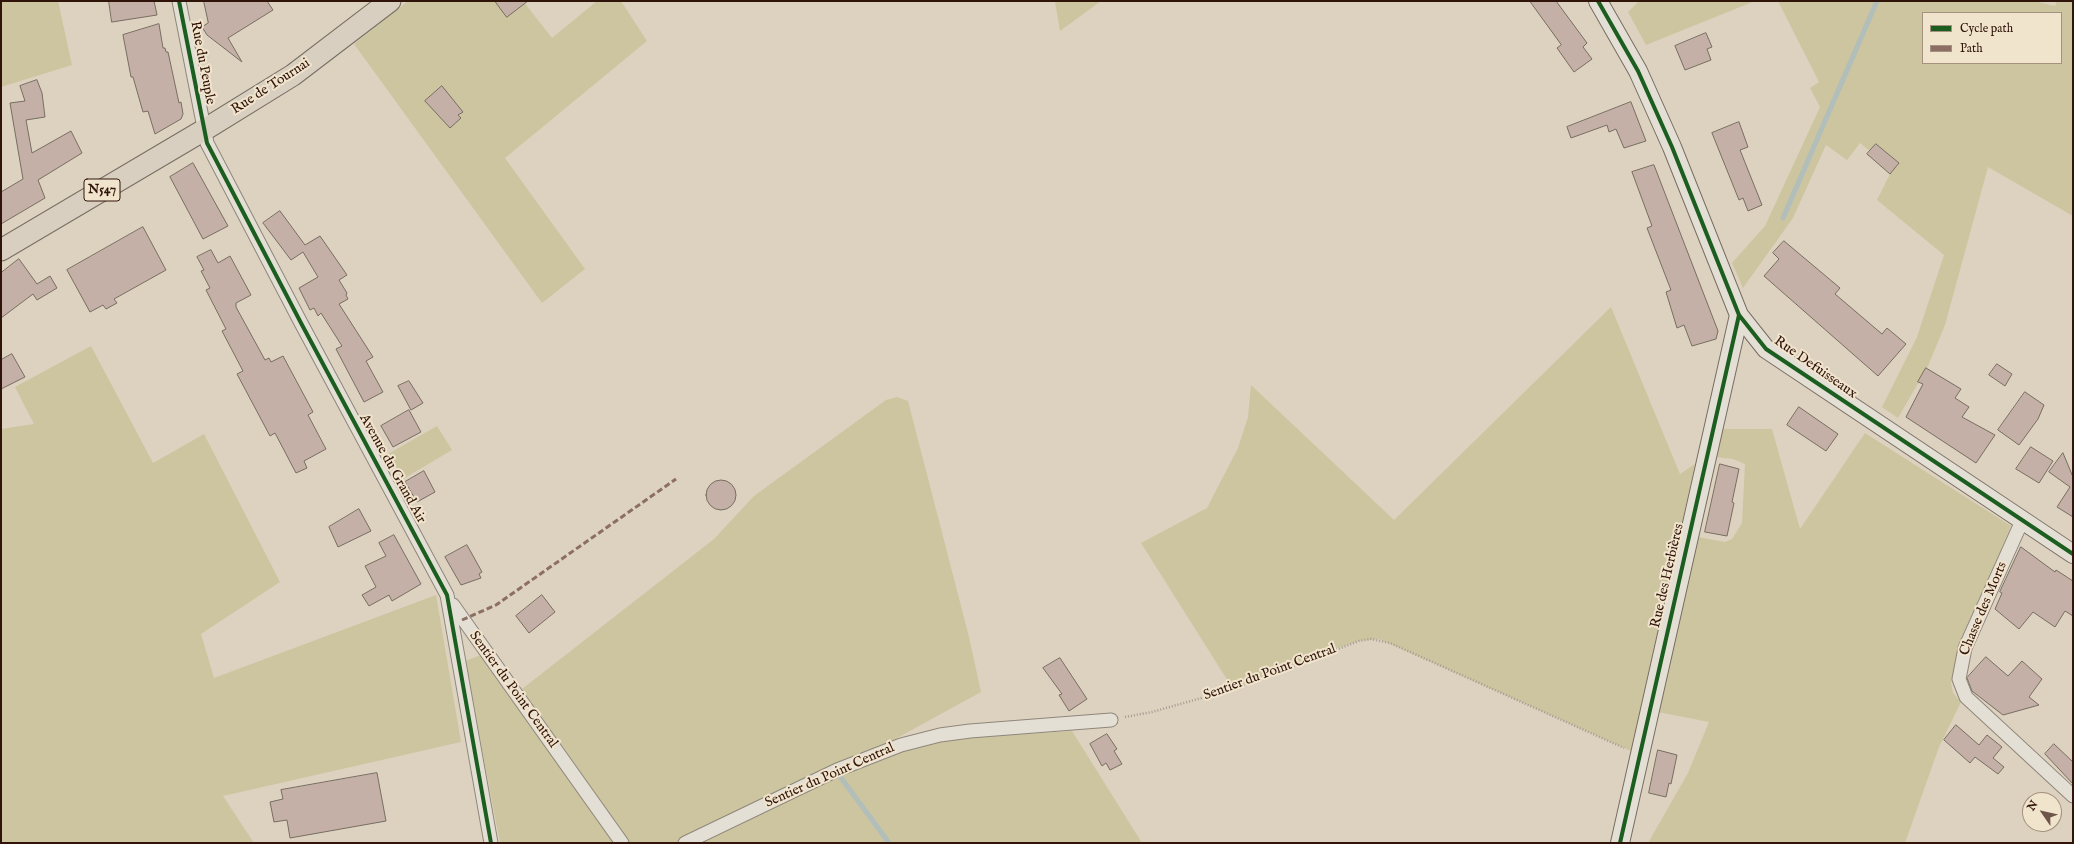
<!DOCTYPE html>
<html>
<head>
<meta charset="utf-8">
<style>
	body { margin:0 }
	#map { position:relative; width:2074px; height:844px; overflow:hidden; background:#ddd2bf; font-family:"IM FELL English",serif }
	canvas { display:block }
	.frame { position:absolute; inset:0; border:2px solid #30140a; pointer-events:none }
	.legend { position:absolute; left:1922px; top:12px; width:140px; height:52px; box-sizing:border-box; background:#f1e4cd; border:1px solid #a4917f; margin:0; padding:5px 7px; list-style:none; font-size:12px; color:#30140a }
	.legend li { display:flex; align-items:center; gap:8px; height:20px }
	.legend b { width:20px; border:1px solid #a4917f }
	.north { position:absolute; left:2022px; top:792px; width:40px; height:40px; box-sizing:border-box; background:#f1e4cd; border:1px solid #a4917f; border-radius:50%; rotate:304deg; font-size:11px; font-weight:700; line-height:16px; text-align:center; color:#30140a }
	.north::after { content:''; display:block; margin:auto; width:14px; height:18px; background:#6d5649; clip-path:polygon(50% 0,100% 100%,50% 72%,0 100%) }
</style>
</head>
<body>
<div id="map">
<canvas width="2074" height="844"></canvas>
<div class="frame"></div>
<ul class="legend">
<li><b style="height:5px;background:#1b5e20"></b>Cycle path</li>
<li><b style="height:5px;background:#8d6e63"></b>Path</li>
</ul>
<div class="north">N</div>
</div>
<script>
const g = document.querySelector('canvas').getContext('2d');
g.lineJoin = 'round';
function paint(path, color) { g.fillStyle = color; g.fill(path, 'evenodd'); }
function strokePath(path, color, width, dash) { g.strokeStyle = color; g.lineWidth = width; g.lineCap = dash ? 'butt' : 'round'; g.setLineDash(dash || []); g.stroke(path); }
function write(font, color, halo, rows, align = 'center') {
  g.font = font + ' "IM FELL English",serif'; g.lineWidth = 4; g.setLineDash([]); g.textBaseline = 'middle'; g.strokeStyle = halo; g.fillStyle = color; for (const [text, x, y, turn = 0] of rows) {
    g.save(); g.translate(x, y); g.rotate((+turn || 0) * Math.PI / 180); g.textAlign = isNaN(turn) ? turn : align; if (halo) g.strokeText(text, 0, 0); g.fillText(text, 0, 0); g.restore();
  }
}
paint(new Path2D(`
	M1,1H58L72,65L1,87Z
	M408,1H523L552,38L597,1H621L647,41L505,158L585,269L542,303L354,44Z
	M1055,1H1101L1060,31Z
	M1639,1H1755L1646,45L1628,12Z
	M1778,1H2034L2055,6L2057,1H2073V216L1988,167L1945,325L1928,366L1898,418L1882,407L1917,337L1944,255L1877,200L1890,174L1899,163L1876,144L1870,151L1860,143L1847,160L1826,145L1793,218L1743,288L1732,263L1765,226L1820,107L1810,88L1819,82ZM1923,13H2061V63H1923Z
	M1611,307L1680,474L1695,464L1631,751L1379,639L1359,641L1331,650L1233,689L1141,543L1207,508L1238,448L1248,417L1251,385L1394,520Z
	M91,346L153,463L204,434L280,582L201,634L214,678L436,595L461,742L223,796L254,843H1V429L34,424L15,387Z
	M897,397L908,401L969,637L981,692L877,749L837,764L676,843H630L522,689L714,539L754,496L886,400Z
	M437,426L452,450L403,479L388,454Z
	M1722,429H1772L1800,529L1865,433L2011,526L1959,651L1951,683L1953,693L1961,702L1939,747L1905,843H1648L1688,773L1709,722L1658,712L1698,537L1725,542L1732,539L1742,523L1745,464L1733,459L1716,457Z
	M481,655L610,838L614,843H500L465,661Z
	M1072,731L1142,843H698L839,775L893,754L948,739Z`), '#ccc5a0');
strokePath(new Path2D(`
	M1783,218L1877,1
	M839,775L889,843`), '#b1beba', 5);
const building = new Path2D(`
	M109,1H154L157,15L112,22Z
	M204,1H267L273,10L228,38L242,62L207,35L202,27L208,23Z
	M495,1H528L507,17Z
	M1530,1H1556L1587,43L1583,47L1592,59L1574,72L1557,48L1561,45Z
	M159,24L163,48H165L166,52H168L179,103L181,102L183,114L181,119L155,134L148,111L143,112L133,77H131L123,35Z
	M1706,33L1712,47L1707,49L1711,60L1685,70L1675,46Z
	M37,80L42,93L45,117L26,120L32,153L71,131L82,153L38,180L45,198L1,224V192L23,179L10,103L25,101L20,86Z
	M442,86L463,112L458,115L461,118L450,128L425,101Z
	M1631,102L1646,141L1624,148L1616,129L1609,132L1607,125L1571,138L1567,127Z
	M1739,122L1748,147L1740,150L1762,205L1748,211L1743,198L1739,200L1712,133Z
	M1876,144L1899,163L1890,174L1867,154Z
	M193,163L228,226L203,239L170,177Z
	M1654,165L1718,331L1716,339L1692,346L1684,325L1677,328L1666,292L1671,290L1647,228L1652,226L1632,172Z
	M280,211L305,245L320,236L347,275L339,280L347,293L346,295L348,299L339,304L373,357L366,361L383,392L364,402L336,349L342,346L321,313L318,316L314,308L310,310L299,288L318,277L303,252L291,260L263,223Z
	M143,227L166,270L114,299L117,303L106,309L103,305L90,312L67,270Z
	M1784,241L1840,288L1835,294L1882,334L1887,328L1906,344L1878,376L1764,276L1779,259L1773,253Z
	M211,250L218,263L230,256L251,295L236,303V307L265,360L269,358L271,362L283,356L313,412L308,415L326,449L304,461L307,468L296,473L275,433L270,436L237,374L243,371L222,331L226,329L206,290L210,288L201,271L204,270L197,257Z
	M19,259L37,284L50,276L57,288L37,300L33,294L1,318V273Z
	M12,354L25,377L1,389V360Z
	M1997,364L2012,374L2005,386L1989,375Z
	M1926,368L1961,389L1955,398L1969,407L1962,417L1995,435L1976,463L1906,417L1923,384L1918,382Z
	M409,381L423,403L411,410L398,386Z
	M2025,392L2044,405L2038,419L2019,445L1998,430Z
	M1799,407L1838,434L1826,451L1787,425Z
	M409,410L421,432L393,447L381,426Z
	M2031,447L2053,461L2039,483L2016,469Z
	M2063,453L2073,477V517L2057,507L2070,487L2049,472Z
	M1720,464L1739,469L1732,502L1734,503L1727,536L1705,532Z
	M424,471L435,492L417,502L405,482Z
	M706 495a15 15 0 1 1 30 0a15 15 0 1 1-30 0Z
	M359,509L371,531L338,547L329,527Z
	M394,535L421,584L392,601L389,595L369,606L362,595L376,587L365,566L386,556L379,543Z
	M467,545L482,572L479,574L481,578L461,585L445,557Z
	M2021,547L2055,572L2056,570L2073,581V616L2065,611L2055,627L2033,612L2019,629L1995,609L2002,593L2000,592Z
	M542,595L555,612L529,633L516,616Z
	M1986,657L2008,676L2022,661L2042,679L2029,697L2039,705L2003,715L1972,691L1967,678Z
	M1060,658L1087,699L1069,711L1059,695L1062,694L1043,668Z
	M1956,725L1979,745L1987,735L2002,747L1993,758L2004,767L1998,774L1975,757L1970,763L1944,740Z
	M1107,734L1117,749L1114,751L1122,764L1110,770L1106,763L1102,766L1090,744Z
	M2054,744L2073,762V784L2045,754Z
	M1658,750L1677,755L1671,784L1669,783L1666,797L1649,793Z
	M377,773L386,821L290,838L287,820L274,822L270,802L283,799L281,790Z`);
paint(building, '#c4b0a6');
strokePath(building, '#776d62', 1);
const street = new Path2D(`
	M179,1L207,143L301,323L447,595L491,843
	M2022,521L1965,648L1959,679L1966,697L2073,796
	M453,605L622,843
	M685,843L837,770L901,745L940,735L970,731L1111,720`);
const secondary = new Path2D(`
	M1598,1L1638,71L1672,147L1739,315L1766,349L2073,554
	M1620,843L1739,315`);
const primary = new Path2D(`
	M1,250L204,130L293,75L390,1`);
strokePath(street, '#8f867a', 15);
strokePath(secondary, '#776d62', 20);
strokePath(primary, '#776d62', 23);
strokePath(new Path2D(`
	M1125,717L1152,712L1233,689L1359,641L1371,639L1390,643L1624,748`), '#a29b93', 2.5, [1, 2]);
strokePath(street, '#e4dfd5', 13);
strokePath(secondary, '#e4dfd5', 18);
strokePath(primary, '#d8cfc0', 21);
strokePath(new Path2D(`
	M462,620L496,605L676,479`), '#8d6e63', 3, [6, 3]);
strokePath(new Path2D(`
	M179,1L207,143L301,323L447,595L491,843
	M1598,1L1638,71L1672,147L1739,315L1766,349L2073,554
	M1620,843L1739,315`), '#1b5e20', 4);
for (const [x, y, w] of [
	[102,190,36]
]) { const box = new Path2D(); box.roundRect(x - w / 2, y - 11, w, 22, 3); g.fillStyle = '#f1e4cd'; g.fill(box); strokePath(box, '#30140a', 1); }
write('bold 13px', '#30140a', null, [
	["N547",102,190]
]);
write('14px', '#30140a', '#f1e4cd', [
	["Rue du Peuple",202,63,79],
	["Rue de Tournai",271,87,-33],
	["Rue Defuisseaux",1815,368,35],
	["Avenue du Grand Air",392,469,61],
	["Rue des Herbières",1668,576,-77],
	["Chasse des Morts",1984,609,-67],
	["Sentier du Point Central",1270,673,-20],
	["Sentier du Point Central",513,690,54],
	["Sentier du Point Central",830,776,-24]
]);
</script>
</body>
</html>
